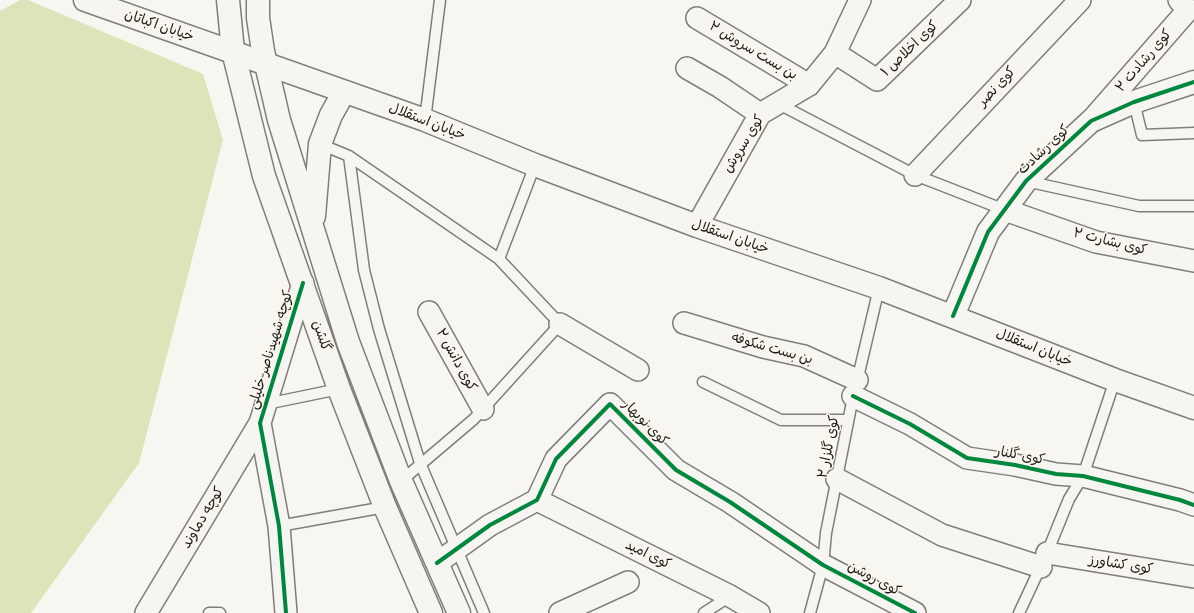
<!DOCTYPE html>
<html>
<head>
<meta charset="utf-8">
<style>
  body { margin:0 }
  canvas { display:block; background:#f8f6f0 }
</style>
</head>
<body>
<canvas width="1194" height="613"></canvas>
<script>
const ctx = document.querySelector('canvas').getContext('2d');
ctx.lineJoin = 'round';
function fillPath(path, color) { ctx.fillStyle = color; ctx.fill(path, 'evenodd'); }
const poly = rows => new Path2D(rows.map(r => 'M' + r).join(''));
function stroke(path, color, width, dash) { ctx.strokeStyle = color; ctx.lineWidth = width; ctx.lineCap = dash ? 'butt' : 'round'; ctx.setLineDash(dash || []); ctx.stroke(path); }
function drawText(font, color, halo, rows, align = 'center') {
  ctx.font = font + ' Itim,"Playpen Sans Arabic",sans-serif'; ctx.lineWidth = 3; ctx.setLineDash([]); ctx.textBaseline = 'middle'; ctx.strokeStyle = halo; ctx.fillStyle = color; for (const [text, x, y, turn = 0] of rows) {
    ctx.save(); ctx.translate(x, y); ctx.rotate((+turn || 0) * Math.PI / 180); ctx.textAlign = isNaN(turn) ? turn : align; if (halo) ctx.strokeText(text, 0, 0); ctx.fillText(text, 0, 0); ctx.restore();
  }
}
const green = poly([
  [20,0,28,0,203,74,223,140,139,463,31,613,0,613,0,11]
]);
const service = poly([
  [1134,102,1142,135,1194,133],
  [777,103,915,175,1005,210],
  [425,120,440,0],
  [320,144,349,156,499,259,560,324,474,419,401,481],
  [349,156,364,270,379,329,420,463,484,613],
  [1026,181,1139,206,1194,206],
  [499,259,535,165],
  [703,382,781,420,848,420],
  [266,404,339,389],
  [279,526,385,507],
  [209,613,220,613],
  [704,613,730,596],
  [810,613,823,565,826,533,851,407,879,288],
  [1019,613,1047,553,1069,499,1083,476,1115,380]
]);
const minor = poly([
  [697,18,809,85],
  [835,53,877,80,960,0],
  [687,68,720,87,760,114],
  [1091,121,1188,10,1179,0],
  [915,175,1080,0],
  [1005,210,1096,242,1194,261],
  [697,226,760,114,809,85,835,53,860,0],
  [429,312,483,409],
  [684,323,763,347,804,356,857,380],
  [560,324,638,370],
  [853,396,910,424,967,458,1015,465,1056,474,1083,476,1180,500,1194,505],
  [837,479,942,535,1041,567],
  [537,500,730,596,759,613],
  [1047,553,1194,577],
  [437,563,490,525,537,500,556,459,610,404,676,470,730,502,823,565,915,613],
  [146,613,260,423],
  [286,613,279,526,260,423,303,283],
  [560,613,628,582]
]);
const tertiary = poly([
  [953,316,988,232,1026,181,1091,121,1134,102,1194,82]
]);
const secondary = poly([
  [85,0,425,120,535,165,697,226,879,288,1115,380,1194,408]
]);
const primary = poly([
  [228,0,233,51,264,176,339,389,385,507,431,613],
  [258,0,258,18,263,51,279,120,348,342,401,481,459,613],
  [314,216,320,144,331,115,344,92]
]);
const cycleway = poly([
  [953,316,988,232,1026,181,1091,121,1134,102,1194,82],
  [853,396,910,424,967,458,1015,465,1056,474,1083,476,1180,500,1194,505],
  [437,563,490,525,537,500,556,459,610,404,676,470,730,502,823,565,915,613],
  [286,613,279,526,260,423,303,283]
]);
const streetNames = [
  ["خیابان اکباتان",159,26,19],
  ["کوی اخلاص ۱",910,49,-44],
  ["بن بست سروش ۲",753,51,31],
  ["کوی رشادت ۲",1144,61,-49],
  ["کوی نصر",997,87,-47],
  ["خیابان استقلال",427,122,21],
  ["کوی سروش",744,144,-58],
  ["کوی رشادت",1044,150,-43],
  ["خیابان استقلال",730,237,19],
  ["کوی بشارت ۲",1110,242,14],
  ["گلشن",321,336,71],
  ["خیابان استقلال",1034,348,22],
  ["بن بست شکوفه",772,349,16],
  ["کوچه شهیدناصر خلیلی",271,350,-73],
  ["کوی دانش ۲",456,360,61],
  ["کوی نوبهار",645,423,45],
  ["کوی گلزار ۲",829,447,-79],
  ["کوی گلنار",1020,456,11],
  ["کوچه دماوند",203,518,-59],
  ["کوی امید",648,555,26],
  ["کوی کشاورز",1121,565,9],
  ["کوی روشن",874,579,28]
];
fillPath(green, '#dbe5b9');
stroke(service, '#7f7e7b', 13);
stroke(minor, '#7f7e7b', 24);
stroke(tertiary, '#7f7e7b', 25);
stroke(secondary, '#7f7e7b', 25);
stroke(primary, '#7f7e7b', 25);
stroke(service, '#f6f5f1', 10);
stroke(minor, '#f6f5f1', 21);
stroke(tertiary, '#f6f5f1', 22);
stroke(secondary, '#f6f5f1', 22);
stroke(primary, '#f6f5f1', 22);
stroke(cycleway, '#00873e', 4);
drawText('14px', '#1c1c1c', '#fbf7ec', streetNames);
</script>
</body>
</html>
